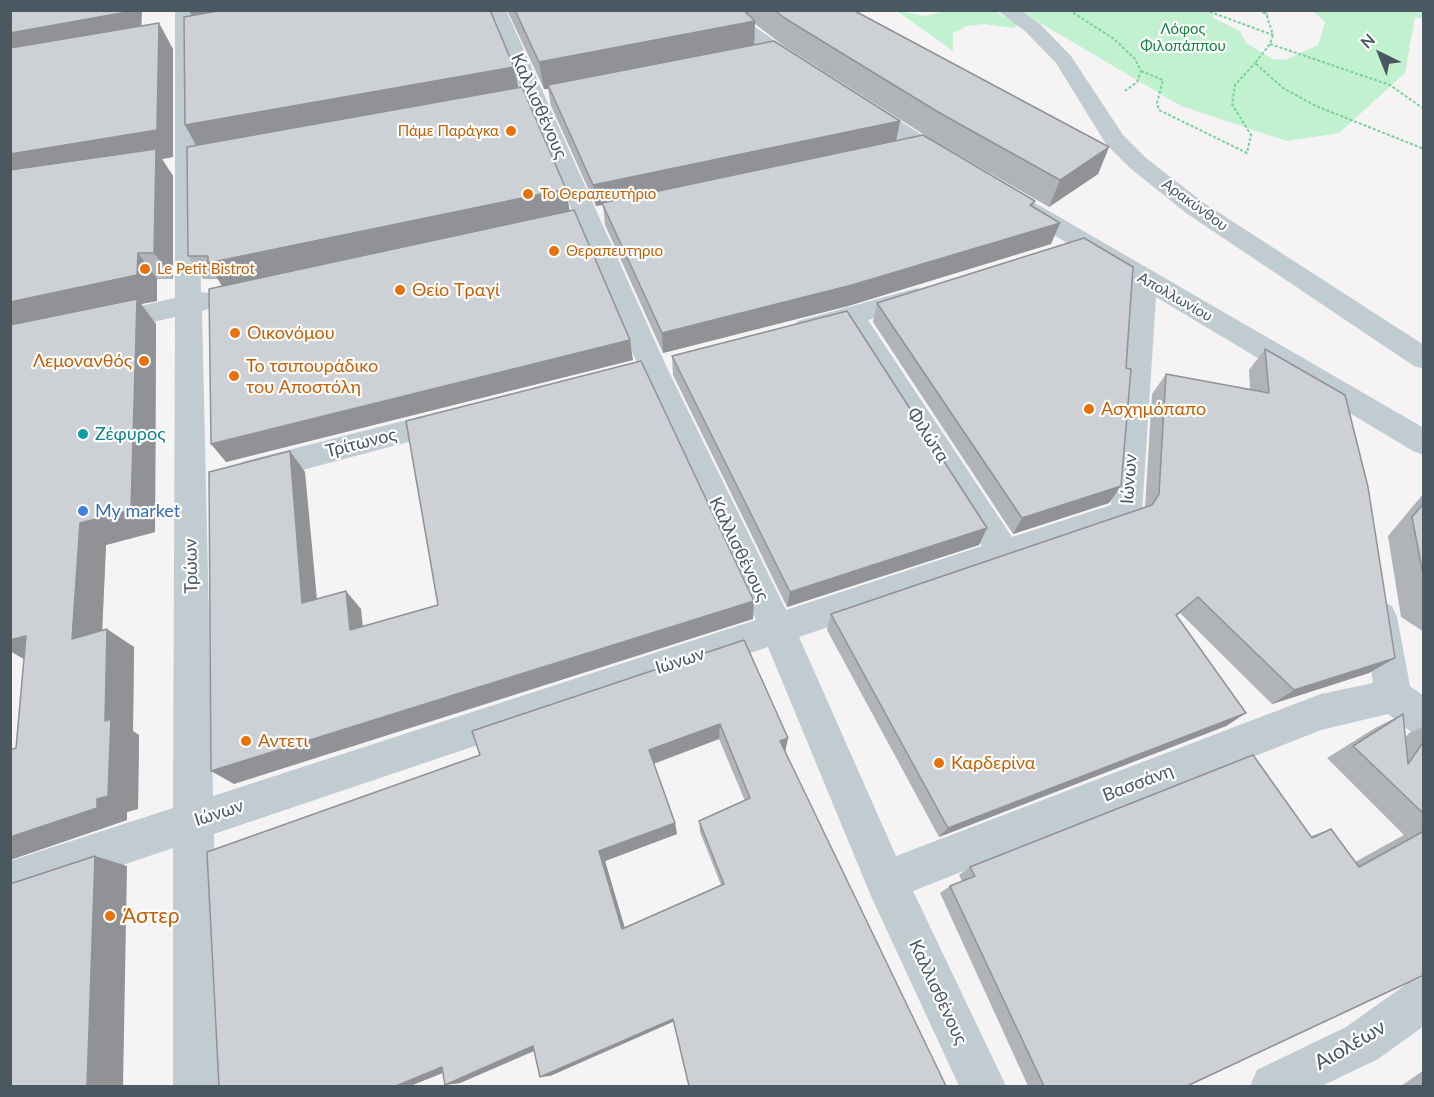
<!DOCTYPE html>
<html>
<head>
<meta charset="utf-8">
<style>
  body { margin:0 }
  #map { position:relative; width:1434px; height:1097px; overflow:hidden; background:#f5f3f3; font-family:Lato,sans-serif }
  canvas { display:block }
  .frame { position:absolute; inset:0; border:12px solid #4a5861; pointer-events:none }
  .north { position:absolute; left:1350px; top:24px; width:60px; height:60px; -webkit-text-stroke:4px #fff; paint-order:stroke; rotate:317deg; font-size:16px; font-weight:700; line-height:24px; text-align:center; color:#4a5861 }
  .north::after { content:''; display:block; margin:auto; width:21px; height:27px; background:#4a5861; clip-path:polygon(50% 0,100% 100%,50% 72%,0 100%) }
</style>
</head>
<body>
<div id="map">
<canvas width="1434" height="1097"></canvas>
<div class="frame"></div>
<div class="north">N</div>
</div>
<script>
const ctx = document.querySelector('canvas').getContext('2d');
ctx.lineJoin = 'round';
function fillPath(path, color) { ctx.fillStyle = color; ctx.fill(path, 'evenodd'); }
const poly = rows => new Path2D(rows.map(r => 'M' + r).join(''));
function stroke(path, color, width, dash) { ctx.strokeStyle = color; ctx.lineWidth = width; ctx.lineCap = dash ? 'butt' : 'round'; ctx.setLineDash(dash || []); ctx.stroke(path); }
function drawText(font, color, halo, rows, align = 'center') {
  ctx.font = font + ' Lato,sans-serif'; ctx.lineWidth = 4.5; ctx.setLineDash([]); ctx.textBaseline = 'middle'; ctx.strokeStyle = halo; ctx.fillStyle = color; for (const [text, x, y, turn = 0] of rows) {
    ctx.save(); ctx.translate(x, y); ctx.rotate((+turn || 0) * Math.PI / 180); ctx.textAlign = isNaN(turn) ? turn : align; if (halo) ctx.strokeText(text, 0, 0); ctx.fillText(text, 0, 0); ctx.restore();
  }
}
const green = poly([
  [897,11,926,16,944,11,995,11,1019,25,1013,28,984,24,967,26,953,33,953,51],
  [1020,11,1212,11,1213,18,1240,31,1246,43,1273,59,1285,60,1318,45,1325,22,1313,11,1423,11,1424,19,1415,17,1405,73,1339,133,1287,141,1181,106]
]);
const path = poly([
  [1069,10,1114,39,1135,59,1141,71,1137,82,1125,91],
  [1205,10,1273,35,1265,10],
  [1258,10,1268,15],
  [1273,35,1270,44,1255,63,1283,88,1316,106,1424,149],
  [1270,44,1390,85,1424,109],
  [1141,71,1163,80,1157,103,1159,110,1247,153,1251,135,1232,104,1235,85,1255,63]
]);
const minor = poly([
  [175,10,195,10,201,292,217,294,221,300,217,306,202,311,213,796,756,620,639,368,487,10,506,10,667,368,786,610,982,546,845,327,808,338,798,335,794,328,798,321,917,288,926,291,930,297,926,303,868,320,1012,537,1111,505,1131,281,1012,210,1009,205,1012,200,1021,197,1030,200,1424,428,1424,455,1413,451,1156,297,1142,513,1137,522,799,637,896,856,1321,694,1373,683,1363,617,1368,606,1380,601,1392,606,1397,617,1410,686,1424,696,1424,737,1411,732,1388,714,1321,730,913,891,1006,1086,959,1086,871,896,768,647,214,834,219,1086,173,1086,173,848,10,903,10,861,173,808,175,317,106,333,96,330,92,323,96,316,175,298,175,10],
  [997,10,1020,10,1040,24,1071,56,1123,135,1146,158,1204,203,1424,345,1424,369,1414,366,1186,213,1130,168,1106,144,1056,63,1026,32,997,10],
  [747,24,754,26,808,64,811,68,808,72,794,72,740,34,737,30,740,26,747,24],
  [860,99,868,101,956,156,960,161,956,166,940,166,852,111,849,106,852,101,860,99],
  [450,409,461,412,465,420,461,428,253,483,242,480,237,471,242,462,253,459,450,409],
  [1424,977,1424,1026,1378,1059,1322,1086,1250,1086,1257,1070,1346,1027,1408,983,1424,977]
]);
const wall = poly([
  [10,10,142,25,173,49,173,157,162,159,173,176,173,279,157,279,157,301,141,304,156,324,155,532,106,545,102,630,134,647,133,731,139,735,138,809,127,812,127,820,10,860,10,750,16,748,24,659,10,651],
  [507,10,853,10,1109,147,1098,174,1049,207,931,139,784,46,755,24,754,44,900,121,896,141,1035,201,1033,207,1051,244,848,306,663,353,605,225,603,205,596,206,551,106,548,89,544,89],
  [191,16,518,88,633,360,226,462,222,286,218,279,203,279,188,256,196,146,185,125],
  [877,303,1126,368,1121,486,1109,503,1013,534,873,322],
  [1265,349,1369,673,1272,704,1180,613,1176,616,1246,713,1226,726,939,837,827,630,831,614,1145,508,1152,394,1166,374,1250,389,1249,370],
  [672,356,987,528,979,545,787,607,673,375],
  [1424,493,1424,632,1401,617,1388,536],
  [744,640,788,738,785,752,674,1021,550,1076,534,1051,460,1083,445,1085,443,1073,410,1086,480,755],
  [719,739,745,801,699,821,700,832,721,885,625,928,605,861,677,834,675,823,654,764],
  [1403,714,1405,738,1409,733,1424,726,1424,975,1187,1086,1028,1086,940,893,950,886,962,881,959,875,970,867,1311,836,1331,829,1355,862,1404,835,1327,758,1375,728],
  [1424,1070,1424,1086,1401,1086]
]);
const shadedWall = poly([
  [127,10,142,10,141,38,10,62,10,33],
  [189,10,294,10,197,27],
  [735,10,748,10,748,22,755,21,754,48,548,85,548,89,544,89,539,62],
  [159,23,173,49,173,157,162,159,173,176,173,279,154,253,10,184,10,154],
  [514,67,520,94,200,152,185,125],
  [900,121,896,142,596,206,593,185],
  [1109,147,1098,174,1049,207,1060,180],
  [566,189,570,212,222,286,208,263],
  [1060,223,1051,244,848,306,663,353,662,333],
  [138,253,157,279,157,301,141,304,156,324,155,532,106,545,101,657,72,639,80,523,10,333,10,302],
  [630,340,633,360,226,462,211,444],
  [290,451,305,472,319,621,302,603],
  [1121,486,1109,503,1013,534,1022,518],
  [987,528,979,545,787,607,790,592],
  [346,591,361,609,365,647,350,630],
  [1198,597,1180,613,1159,631,1176,615],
  [754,601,753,619,234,784,211,771],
  [107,629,134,647,133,731,139,735,138,809,127,812,127,820,10,860,10,837,97,799,105,721],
  [26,636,29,662,10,651,10,640],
  [1395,658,1369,673,1272,704,1294,690],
  [1246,713,1226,726,939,837,948,828],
  [720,724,719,739,652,764,649,750],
  [788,738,785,752,780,741],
  [675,823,677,834,605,861,627,936,622,929,599,851],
  [95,856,127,866,123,1086,87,1086],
  [673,1019,675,1021,550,1076,540,1077],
  [533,1046,543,1047,460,1083,445,1085],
  [442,1067,457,1067,410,1086,396,1086]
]);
const building = poly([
  [10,10,127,10,127,12,10,33,10,10],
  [223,10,490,10,514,67,185,125,184,17,223,10],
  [515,10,743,10,755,21,539,62,515,10],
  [774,10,853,10,1109,147,1060,180,938,112,786,19,774,10],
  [159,23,157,130,10,154,10,48,159,23],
  [774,41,900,121,593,185,548,85,774,41],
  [522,87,566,189,208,263,208,256,188,256,187,147,522,87],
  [923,135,1035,201,1030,205,1060,223,852,285,662,333,602,203,923,135],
  [156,149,154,253,138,253,137,275,10,302,10,170,156,149],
  [574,210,630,340,211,444,209,289,574,210],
  [1084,238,1133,267,1126,368,1131,369,1121,486,1022,518,877,303,1084,238],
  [137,299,131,510,80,523,72,639,107,629,105,721,111,719,108,796,97,799,97,808,10,837,10,750,16,748,26,636,10,640,10,325,137,299],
  [847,311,987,528,790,592,672,356,847,311],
  [1265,349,1345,395,1368,487,1395,658,1294,690,1198,597,1176,615,1246,713,948,828,831,614,1152,505,1159,494,1166,374,1269,393,1265,349],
  [641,361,754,601,211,771,209,472,290,451,302,603,346,591,350,630,438,605,406,421,641,361],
  [1424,503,1424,579,1412,517,1424,503],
  [744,640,788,738,780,741,946,1086,689,1086,673,1019,540,1077,533,1046,445,1085,442,1067,396,1086,219,1086,207,852,480,755,472,731,744,640],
  [720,724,750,798,699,821,724,884,622,929,599,851,675,823,649,750,720,724],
  [1403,714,1408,764,1424,741,1424,814,1353,746,1403,714],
  [1253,755,1312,838,1331,829,1359,867,1424,831,1424,975,1187,1086,1044,1086,950,886,975,876,970,867,1253,755],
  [95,856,87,1086,10,1086,10,884,95,856]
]);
const markers = [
  [511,131,6,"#e8710a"],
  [528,194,6,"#e8710a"],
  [554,251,6,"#e8710a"],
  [145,269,6,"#e8710a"],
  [400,290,6,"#e8710a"],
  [235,333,6,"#e8710a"],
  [144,361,6,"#e8710a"],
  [234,376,6,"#e8710a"],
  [1089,409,6,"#e8710a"],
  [83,434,6,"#0f9aa8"],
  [83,511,6,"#3f7fe0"],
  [246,741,6,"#e8710a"],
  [939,763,6,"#e8710a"],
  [110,916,6,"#e8710a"]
];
const farParknames = [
  ["Λόφος",1183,29],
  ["Φιλοπάππου",1183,46]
];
const farFoodnames = [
  ["Πάμε Παράγκα",499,131,"right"],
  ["Το Θεραπευτήριο",540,194],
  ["Θεραπευτηριο",566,251],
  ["Le Petit Bistrot",157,269]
];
const farStreetnames = [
  ["Αρακύνθου",1195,205,36],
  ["Απολλωνίου",1175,297,30]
];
const streetNames = [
  ["Καλλισθένους",539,106,66],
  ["Φιλώτα",928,435,57],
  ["Τρίτωνος",361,443,-14],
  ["Ιώνων",1129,479,-86],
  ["Καλλισθένους",739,549,64],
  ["Τρώων",191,566,-91],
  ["Ιώνων",680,661,-18],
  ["Βασσάνη",1138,783,-21],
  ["Ιώνων",219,813,-18],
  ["Καλλισθένους",938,992,65]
];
const foodNames = [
  ["Θείο Tραγί",412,290],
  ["Οικονόμου",247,333],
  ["Λεμονανθός",132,361,"right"],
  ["Το τσιπουράδικο",246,366],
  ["του Αποστόλη",246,387],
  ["Ασχημόπαπο",1101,409],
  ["Αντετι",258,741],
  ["Καρδερίνα",951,763]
];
const cultureNames = [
  ["Ζέφυρος",95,434]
];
const shopNames = [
  ["My market",95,511]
];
const nearFoodnames = [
  ["Άστερ",122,916]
];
const nearStreetnames = [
  ["Αιολέων",1350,1045,-30]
];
fillPath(green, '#c2f1cf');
stroke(path, '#79d09c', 2, [3, 2]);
fillPath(minor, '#c1cbd2');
fillPath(wall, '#b0b3b7');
fillPath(shadedWall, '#909295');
fillPath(building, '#cdd0d5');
stroke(building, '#909295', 1.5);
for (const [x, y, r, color] of markers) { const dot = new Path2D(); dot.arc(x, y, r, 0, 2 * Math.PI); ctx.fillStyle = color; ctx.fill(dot); stroke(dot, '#fff', 2); }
drawText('15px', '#178642', '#fff', farParknames);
drawText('15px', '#c56008', '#fff', farFoodnames, 'left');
drawText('15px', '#4a5861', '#fff', farStreetnames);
drawText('18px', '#4a5861', '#fff', streetNames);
drawText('18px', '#c56008', '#fff', foodNames, 'left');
drawText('18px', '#0d838f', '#fff', cultureNames, 'left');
drawText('18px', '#366cbe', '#fff', shopNames, 'left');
drawText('21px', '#c56008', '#fff', nearFoodnames, 'left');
drawText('21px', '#4a5861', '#fff', nearStreetnames);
</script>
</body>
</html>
